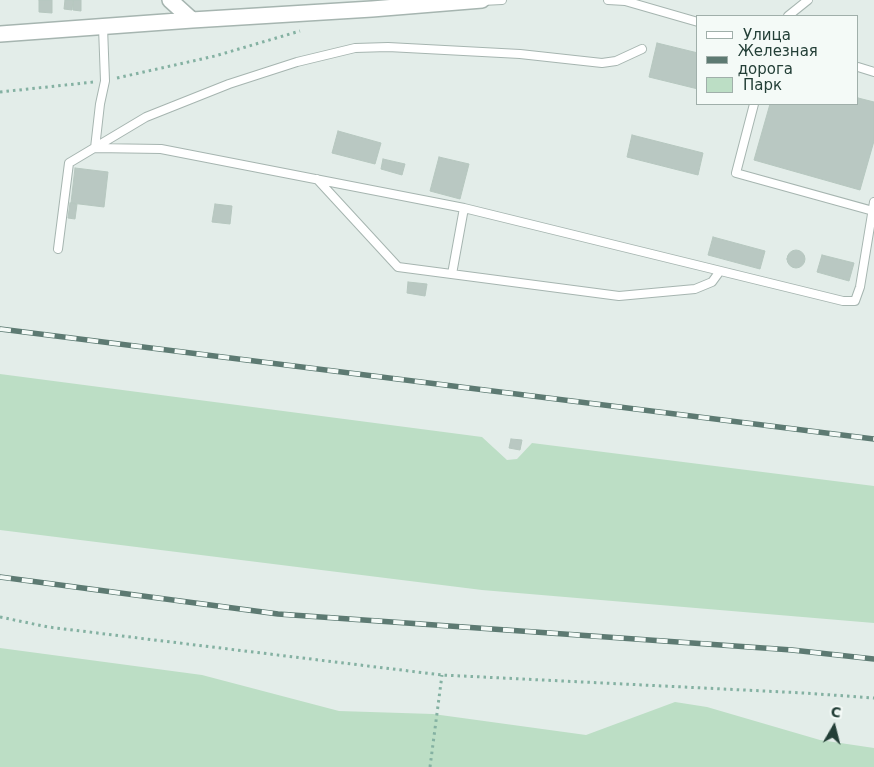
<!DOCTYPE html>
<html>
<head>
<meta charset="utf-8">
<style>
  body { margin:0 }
  #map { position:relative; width:874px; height:767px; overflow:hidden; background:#e3ede9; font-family:"DejaVu Sans",sans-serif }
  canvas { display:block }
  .legend { position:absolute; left:696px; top:15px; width:162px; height:90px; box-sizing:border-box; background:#f4faf7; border:1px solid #a0afaa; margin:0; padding:6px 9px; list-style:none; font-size:15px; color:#233f37 }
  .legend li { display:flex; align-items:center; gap:10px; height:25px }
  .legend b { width:25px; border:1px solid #a0afaa }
  .north { position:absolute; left:809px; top:702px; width:50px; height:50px; -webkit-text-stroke:4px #f4faf7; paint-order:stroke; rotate:8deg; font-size:14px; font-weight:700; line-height:20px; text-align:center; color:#233f37 }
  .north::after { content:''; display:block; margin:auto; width:18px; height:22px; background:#233f37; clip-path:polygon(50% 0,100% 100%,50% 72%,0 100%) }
</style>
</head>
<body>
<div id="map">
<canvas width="874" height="767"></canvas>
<ul class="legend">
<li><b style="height:6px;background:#fff"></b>Улица</li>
<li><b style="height:6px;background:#5d7a72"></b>Железная дорога</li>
<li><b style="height:14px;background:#bcdec5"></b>Парк</li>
</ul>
<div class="north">С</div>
</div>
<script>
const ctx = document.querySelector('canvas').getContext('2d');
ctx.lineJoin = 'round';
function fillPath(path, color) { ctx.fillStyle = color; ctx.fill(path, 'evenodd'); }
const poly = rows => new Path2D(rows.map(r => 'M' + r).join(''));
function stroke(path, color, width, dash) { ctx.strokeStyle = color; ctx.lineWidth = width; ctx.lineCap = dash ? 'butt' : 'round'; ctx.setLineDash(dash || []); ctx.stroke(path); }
const green = poly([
  [0,374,482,437,507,460,517,459,532,443,874,486,874,623,482,590,0,530],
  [0,648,202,675,339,711,433,714,586,735,675,702,707,707,820,740,874,748,874,767,0,767]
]);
const building = poly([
  [39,0,52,0,52,13,39,12,39,0],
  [65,0,73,0,72,10,64,9,65,0],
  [73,0,81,0,81,11,73,10,73,0],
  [657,43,698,53,698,89,649,77,657,43],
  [858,98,874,102,874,141,860,190,754,160,770,104,858,104,858,98],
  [338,131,381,143,375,164,332,153,338,131],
  [632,135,703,153,698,175,627,157,632,135],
  [439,157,469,164,460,199,430,191,439,157],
  [383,159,405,164,402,175,381,169,383,159],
  [75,168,108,172,104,207,71,203,75,168],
  [70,203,77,204,75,219,68,218,70,203],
  [215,204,232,206,230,224,212,222,215,204],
  [713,237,765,251,760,269,708,255,713,237],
  '787 259a9 9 0 1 1 18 0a9 9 0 1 1-18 0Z',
  [822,255,854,263,849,281,817,272,822,255],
  [408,282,427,284,425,296,407,293,408,282],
  [511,439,522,440,520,450,509,448,511,439]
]);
const path = poly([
  [117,78,215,56,300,31],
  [0,92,94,82],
  [0,617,48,627,442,675,804,693,874,698],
  [430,767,442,675]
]);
const lane = poly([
  [608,0,625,1,698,22],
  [482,1,502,0],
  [788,16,808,0],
  [858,67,874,72],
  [754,104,736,173,873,211],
  [95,148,161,149,464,208,843,301,855,301,860,287,874,202],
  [95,148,100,104,105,81,103,27],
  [317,179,398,267,619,296,695,289,712,282,720,271],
  [58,249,69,163,146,117,229,84,297,62,355,48,388,47,520,54,602,63,616,61,642,49],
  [452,274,464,208]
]);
const street = poly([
  [170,0,192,20],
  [0,34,192,20,372,9,482,0]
]);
const rail = poly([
  [0,329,874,439],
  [0,577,278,614,792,650,874,659]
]);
fillPath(green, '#bcdec5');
fillPath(building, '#b9c8c2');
stroke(building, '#b6c7bf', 1);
stroke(lane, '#a6b5b0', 10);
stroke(street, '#a6b5b0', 18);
stroke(path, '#84b1a2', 3, [2.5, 4]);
stroke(lane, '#fff', 8);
stroke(street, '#fff', 15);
stroke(rail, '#5d7a72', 5.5);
stroke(rail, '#f4faf7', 4, [11]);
</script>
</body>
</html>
